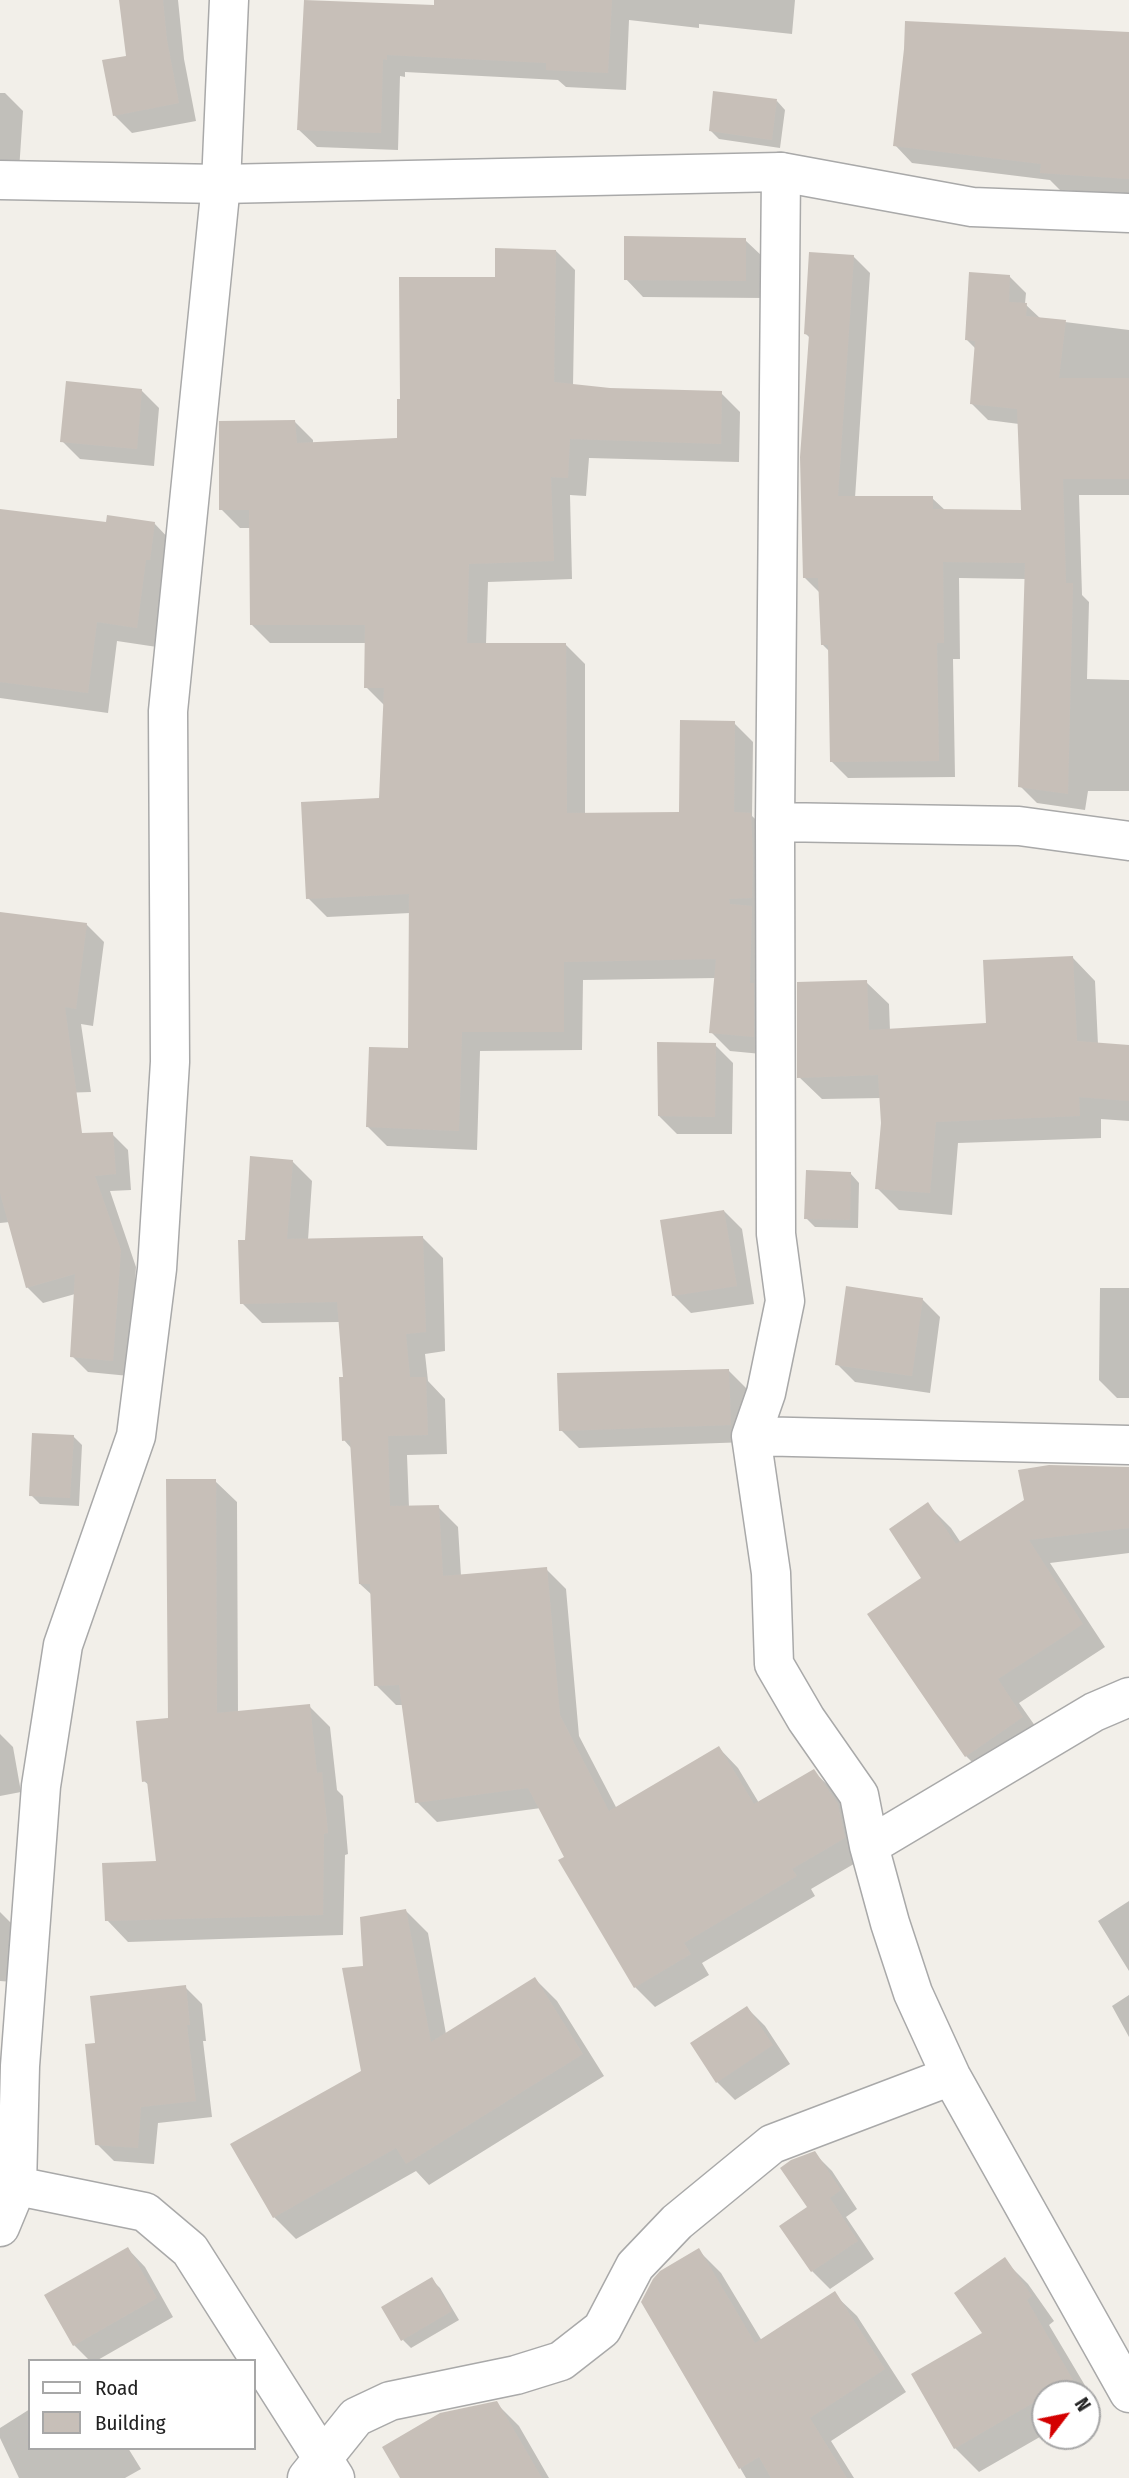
<!DOCTYPE html>
<html>
<head>
<meta charset="utf-8">
<style>
  body { margin:0 }
  #map { position:relative; width:1129px; height:2478px; overflow:hidden; background:#f2efe9; font-family:"Fira Sans Condensed",sans-serif }
  canvas { display:block }
  .legend { position:absolute; left:28px; top:2359px; width:228px; height:91px; box-sizing:border-box; background:#fff; border:2px solid #a7a7a7; margin:0; padding:9px 12px; list-style:none; font-size:21px; color:#222 }
  .legend li { display:flex; align-items:center; gap:14px; height:35px }
  .legend b { width:35px; border:2px solid #a7a7a7 }
  .north { position:absolute; left:1031px; top:2380px; width:70px; height:70px; box-sizing:border-box; background:#fff; border:2px solid #a7a7a7; border-radius:50%; rotate:58deg; font-size:19px; font-weight:700; line-height:28px; text-align:center; color:#222 }
  .north::after { content:''; display:block; margin:auto; width:24px; height:32px; background:#d40000; clip-path:polygon(50% 0,100% 100%,50% 72%,0 100%) }
</style>
</head>
<body>
<div id="map">
<canvas width="1129" height="2478"></canvas>
<ul class="legend">
<li><b style="height:9px;background:#fff"></b>Road</li>
<li><b style="height:19px;background:#c7bfb8"></b>Building</li>
</ul>
<div class="north">N</div>
</div>
<script>
const ctx = document.querySelector('canvas').getContext('2d');
ctx.lineJoin = 'round';
function fillPath(path, color) { ctx.fillStyle = color; ctx.fill(path, 'evenodd'); }
const poly = rows => new Path2D(rows.map(r => 'M' + r).join(''));
function stroke(path, color, width, dash) { ctx.strokeStyle = color; ctx.lineWidth = width; ctx.lineCap = dash ? 'butt' : 'round'; ctx.setLineDash(dash || []); ctx.stroke(path); }
const shadow = poly([
  [120,0,178,0,184,59,196,121,132,133,114,115,128,57],
  [466,0,795,0,792,34,699,24,699,28,629,20,626,90,566,87,558,80,405,72,405,77,400,76,398,150,317,147,299,130,306,1,466,13],
  [1129,33,1129,195,1060,190,1050,180,912,163,895,145],
  [0,93,5,93,23,111,19,171,0,170],
  [777,101,785,110,780,148,719,139,710,130],
  [745,240,763,257,763,298,643,297,626,279],
  [556,251,575,270,573,386,610,389,721,393,740,412,739,462,589,458,586,496,570,495,572,579,488,582,486,644,566,645,585,664,585,815,681,814,734,723,753,742,752,816,770,833,772,1055,730,1051,711,1032,716,978,583,980,582,1050,480,1051,477,1150,387,1146,368,1127,410,1050,410,913,327,917,308,898,381,800,385,706,366,687,367,643,270,643,251,624,251,528,240,528,221,509,294,421,313,440,313,444,398,439,401,401,497,278],
  [853,256,870,273,855,498,932,498,946,511,1022,512,1019,424,988,420,971,403,976,349,967,340,1009,276,1026,293,1025,304,1041,319,1129,330,1129,495,1079,495,1082,595,1089,602,1087,679,1129,680,1129,791,1088,791,1085,810,1037,803,1020,786,1026,579,959,578,960,659,953,659,955,777,848,778,831,761,830,652,823,645,821,594,804,577,810,338,806,334],
  [141,390,159,408,154,466,80,459,62,441],
  [0,511,108,524,154,523,174,544,157,647,117,641,108,713,0,698],
  [0,913,86,924,104,942,93,1026,81,1024,91,1092,0,1095],
  [1073,958,1095,981,1098,1045,1129,1047,1129,1121,1101,1119,1101,1138,958,1143,952,1215,899,1210,877,1188,882,1123,881,1098,822,1099,799,1077,866,982,889,1004,890,1031,988,1025],
  [715,1045,733,1063,732,1134,677,1134,659,1116],
  [112,1134,128,1150,131,1190,110,1191,136,1267,129,1376,88,1372,72,1356,75,1294,43,1303,27,1287,10,1222,0,1223,0,1145],
  [292,1161,312,1181,308,1240,423,1238,443,1258,445,1351,425,1354,428,1381,445,1399,447,1454,407,1455,409,1508,438,1507,458,1527,461,1576,546,1569,566,1589,579,1736,617,1809,719,1748,738,1768,759,1803,814,1772,834,1791,858,1825,864,1858,811,1889,815,1896,702,1963,709,1975,655,2007,635,1987,541,1808,437,1822,417,1802,403,1705,396,1705,376,1685,372,1595,360,1584,352,1449,344,1440,345,1379,340,1322,262,1323,242,1303,246,1241],
  [851,1174,859,1183,858,1228,815,1227,806,1218],
  [724,1211,742,1229,754,1304,691,1313,673,1295],
  [1100,1288,1129,1288,1129,1398,1117,1398,1099,1380],
  [922,1299,940,1317,930,1393,855,1382,837,1364],
  [728,1370,746,1388,748,1442,579,1448,561,1430],
  [73,1436,82,1445,79,1506,40,1504,31,1495],
  [1129,1469,1129,1553,1050,1563,1105,1647,1019,1703,1045,1740,989,1779,966,1756,869,1615,923,1578,928,1505,951,1528,961,1543,1026,1500],
  [215,1481,237,1502,238,1713,309,1706,330,1727,337,1790,343,1796,348,1854,345,1855,343,1935,128,1942,107,1920,158,1862,150,1786,144,1781,169,1719],
  [0,1734,13,1747,21,1792,0,1796],
  [1129,1901,1129,1971,1098,1921],
  [406,1911,428,1933,446,2034,535,1979,557,2001,604,2076,429,2185,416,2171,296,2239,274,2217,363,2072,365,1967],
  [0,1912,16,1928,13,1982,0,1981],
  [185,1987,202,2004,206,2041,203,2041,212,2117,158,2123,154,2164,114,2161,97,2144,97,2045],
  [1129,1995,1129,2037,1112,2006],
  [747,2008,765,2026,790,2064,735,2100,717,2082],
  [814,2153,832,2171,857,2209,846,2217,874,2259,830,2289,812,2271,809,2208],
  [128,2249,145,2267,173,2317,96,2361,90,2361,74,2345],
  [699,2251,721,2273,762,2341,834,2294,857,2316,906,2392,831,2441,854,2478,746,2478,643,2302],
  [1004,2260,1028,2284,1054,2321,1049,2325,1096,2404,1087,2410,1087,2394,1045,2394,1045,2434,979,2472,955,2448],
  [431,2279,440,2288,459,2320,411,2348,403,2340],
  [496,2403,519,2426,549,2478,402,2478],
  [30,2409,30,2448,128,2448,141,2469,125,2478,19,2478,0,2438,0,2428]
]);
const building = poly([
  [119,0,163,0,167,40,179,103,113,116,102,60,126,56],
  [304,0,434,5,434,0,612,0,608,73,546,70,546,63,387,55,387,60,383,59,381,133,297,130],
  [905,21,1129,32,1129,179,1040,173,1041,164,893,146,904,49],
  [713,91,777,99,772,140,709,131],
  [624,236,746,238,746,281,624,280],
  [495,248,556,250,554,382,610,388,722,391,721,444,570,439,568,478,551,477,554,561,469,564,467,643,566,643,567,813,679,812,680,720,735,721,734,812,751,813,753,860,752,898,729,899,730,904,752,906,750,983,754,983,754,1037,709,1033,716,959,564,962,564,1032,462,1032,459,1131,366,1127,369,1047,408,1048,409,894,306,899,301,802,379,798,384,688,364,688,365,625,250,625,249,510,219,510,219,421,295,420,297,443,397,438,397,399,400,399,399,277,495,277],
  [809,252,854,255,838,496,933,496,933,509,1021,510,1017,409,970,404,975,341,965,340,969,272,1010,275,1009,302,1027,303,1026,316,1066,320,1059,378,1129,378,1129,479,1063,479,1066,583,1073,583,1068,794,1018,787,1025,563,943,562,944,643,937,643,939,761,830,762,828,645,821,645,818,578,803,578,800,457,809,335,804,334],
  [66,381,142,389,137,449,60,442],
  [0,509,106,522,107,515,155,522,150,560,146,560,137,628,97,622,88,693,0,682],
  [0,912,87,923,76,1009,65,1007,82,1133,113,1132,116,1174,95,1176,121,1250,113,1361,70,1357,75,1274,26,1288,0,1193],
  [1073,956,1077,1041,1129,1045,1129,1101,1079,1097,1080,1116,936,1122,930,1193,875,1189,881,1123,878,1075,797,1078,797,982,867,980,869,1030,986,1023,983,960],
  [657,1042,716,1043,715,1117,658,1116],
  [250,1156,293,1160,287,1239,423,1236,426,1332,406,1334,410,1377,426,1377,428,1435,388,1436,390,1506,439,1505,443,1576,547,1567,560,1715,609,1811,719,1746,754,1804,814,1769,838,1804,845,1838,792,1869,797,1876,684,1943,691,1954,634,1988,558,1860,564,1857,528,1788,415,1803,399,1685,374,1686,370,1584,359,1584,350,1440,342,1441,339,1377,343,1377,337,1302,240,1304,238,1240,245,1240],
  [806,1170,851,1172,850,1220,804,1219],
  [724,1210,737,1286,672,1296,660,1220],
  [846,1286,923,1298,912,1376,835,1365],
  [729,1369,731,1425,559,1431,557,1373],
  [32,1433,74,1435,70,1498,29,1496],
  [1049,1465,1129,1467,1129,1528,1029,1540,1083,1624,998,1679,1023,1717,965,1757,867,1614,921,1578,889,1529,928,1502,956,1544,1024,1500,1018,1470],
  [166,1479,216,1479,217,1713,310,1704,317,1773,322,1772,328,1833,324,1834,323,1915,105,1921,102,1863,156,1861,147,1781,142,1782,136,1721,168,1718],
  [406,1909,431,2042,535,1977,583,2054,406,2164,396,2148,273,2218,230,2144,361,2071,342,1968,363,1966,360,1917],
  [186,1985,190,2025,187,2025,196,2101,141,2107,138,2148,95,2145,85,2044,95,2043,90,1996],
  [747,2006,773,2045,716,2083,690,2043],
  [815,2151,841,2190,830,2198,858,2241,811,2272,779,2226,807,2207,780,2168,791,2160],
  [128,2247,157,2298,73,2346,44,2295],
  [699,2248,755,2343,835,2291,885,2369,810,2418,847,2478,771,2478,759,2457,739,2469,641,2302,653,2279,660,2271],
  [1005,2257,1032,2296,1027,2300,1073,2380,1045,2394,1045,2396,954,2449,911,2374,982,2333,954,2293],
  [432,2277,452,2311,401,2341,381,2307],
  [497,2401,542,2478,400,2478,382,2447,440,2413]
]);
const minor = poly([
  [781,172,775,822,776,1234,785,1301,766,1393,751,1436,771,1573,774,1664,806,1719,859,1795,869,1846,890,1923,913,1993,951,2076,1129,2393],
  [775,822,1019,826,1129,841],
  [751,1436,1129,1445],
  [869,1846,1094,1712,1129,1697],
  [17,2186,145,2212,190,2250,335,2478],
  [0,2227,17,2186,20,2066,41,1786,63,1645,136,1436,157,1269,170,1062,168,711,221,184,229,0],
  [307,2478,356,2417,390,2401,516,2375,561,2361,602,2329,635,2266,677,2222,772,2144,951,2076]
]);
const tertiary = poly([
  [0,180,221,184,781,172,972,207,1129,213]
]);
fillPath(shadow, '#0003');
fillPath(building, '#c7bfb8');
stroke(minor, '#a9a9a9', 41);
stroke(tertiary, '#a9a9a9', 41);
stroke(minor, '#fff', 38);
stroke(tertiary, '#fff', 38);
</script>
</body>
</html>
